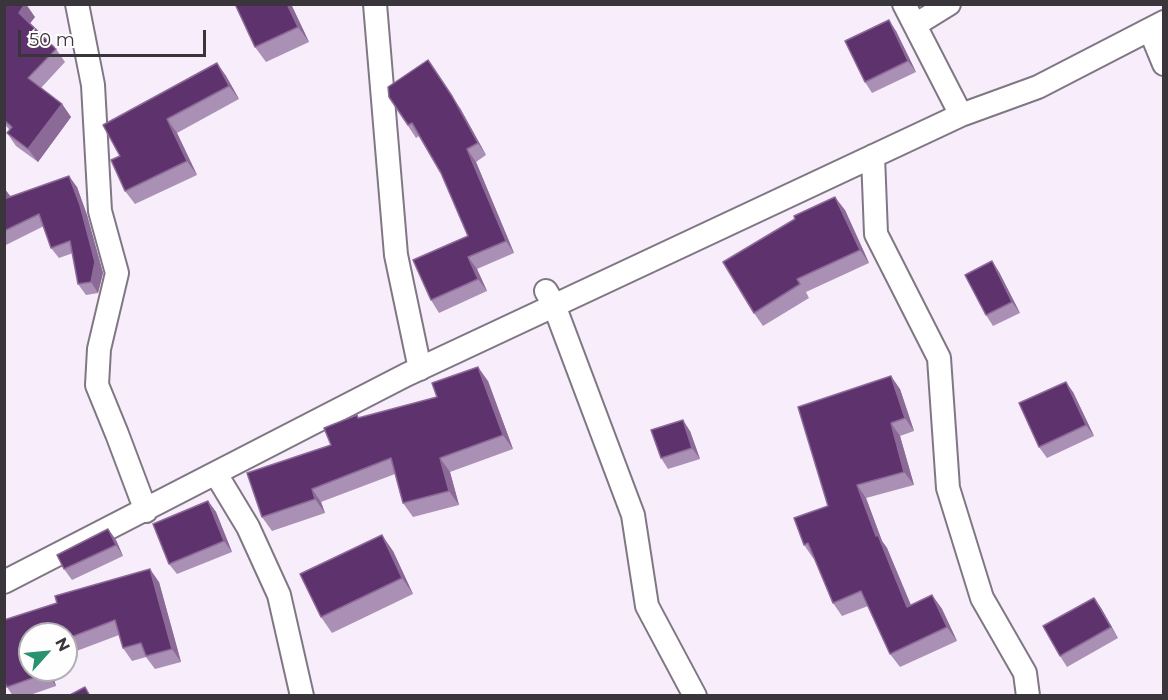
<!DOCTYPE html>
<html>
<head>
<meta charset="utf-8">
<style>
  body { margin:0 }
  #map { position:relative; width:1168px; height:700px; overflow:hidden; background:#f7edfb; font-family:Montserrat,sans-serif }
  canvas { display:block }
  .frame { position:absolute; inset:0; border:6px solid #39353a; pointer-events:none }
  .north { position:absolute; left:18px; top:622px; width:60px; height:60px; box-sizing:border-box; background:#fefefe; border:2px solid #afaeb0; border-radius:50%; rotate:63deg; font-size:16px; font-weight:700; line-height:24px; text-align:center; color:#39353a }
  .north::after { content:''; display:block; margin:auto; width:21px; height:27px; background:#299270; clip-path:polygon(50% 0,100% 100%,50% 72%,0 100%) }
  .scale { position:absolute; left:18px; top:30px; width:188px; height:27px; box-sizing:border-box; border:3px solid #39353a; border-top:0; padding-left:8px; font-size:18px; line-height:21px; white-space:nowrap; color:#39353a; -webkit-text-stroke:4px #fefefe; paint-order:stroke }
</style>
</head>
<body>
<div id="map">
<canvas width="1168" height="700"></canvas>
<div class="frame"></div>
<div class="north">N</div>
<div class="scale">50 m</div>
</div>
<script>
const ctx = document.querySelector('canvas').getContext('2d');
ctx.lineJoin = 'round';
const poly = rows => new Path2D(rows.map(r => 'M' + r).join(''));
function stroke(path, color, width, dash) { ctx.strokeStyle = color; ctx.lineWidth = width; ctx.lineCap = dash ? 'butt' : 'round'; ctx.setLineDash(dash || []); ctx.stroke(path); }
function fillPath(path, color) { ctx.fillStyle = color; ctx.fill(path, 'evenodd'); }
const street = poly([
  [77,4,93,85,100,211,117,273,99,349,97,385,117,434,146,511],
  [375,4,396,255,420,369],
  [904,4,961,115],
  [915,25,949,4],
  [1150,30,1164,64],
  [873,156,876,234,939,358,948,488,982,598,1025,673,1028,696],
  [546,291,554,305,633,515,647,606,695,696],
  [216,474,248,527,279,595,302,696],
  [4,582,406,375,961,115,1038,87,1164,22]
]);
const wall = poly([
  [4,4,35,17,30,23,56,49,65,62,41,88,62,104,71,117,38,162,16,146,7,133,10,130,4,124],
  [291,4,309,42,266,62,255,47],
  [896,31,916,72,872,93,865,82],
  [217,63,226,76,239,99,177,133,197,175,135,204,125,191,120,156],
  [389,97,460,108,486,155,476,162,514,253,477,269,487,291,439,313,431,300,468,236,441,173,419,136,416,138],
  [77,187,87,215,103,273,98,293,86,295,78,284,73,253,59,258,51,248,44,226,4,246,4,188,10,196],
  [845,210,869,263,806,292,809,298,763,326,754,313],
  [992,261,999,272,1020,313,993,326,986,315],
  [488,381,513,449,450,472,459,505,413,517,403,503,395,474,321,502,325,513,272,531,262,517,331,445,359,418,437,397],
  [900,389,914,431,900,436,914,485,866,498,882,541,887,548,911,605,932,595,942,609,957,641,900,667,890,654,868,606,842,616,833,603,814,558,813,558,804,545],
  [1073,392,1094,436,1047,458,1039,447],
  [690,431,700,459,668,469,661,458],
  [208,501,216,512,232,552,177,574,169,564],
  [108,529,116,540,123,556,72,580,64,569],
  [393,551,413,594,332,633,321,617],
  [159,582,181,662,155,669,146,657,132,661,123,648,119,635,66,655,66,634,30,634,51,670,56,686,27,696,13,696,7,687,4,620],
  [1094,598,1101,608,1118,638,1067,667,1060,656]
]);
const shadedWall = poly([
  [25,4,26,4,35,17,28,26,19,13],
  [287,4,291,4,309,42,298,27],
  [889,20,896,31,916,72,908,61],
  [428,60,460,108,486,155,478,143],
  [217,63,226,76,239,99,229,86],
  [62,104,71,117,38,162,28,149],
  [167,119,177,133,197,175,187,161],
  [467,149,476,162,514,253,506,241],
  [69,176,77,187,87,215,103,273,98,293,91,282],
  [4,188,11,197,4,206],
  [835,197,845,210,869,263,860,250],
  [468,257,477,269,487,291,478,279],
  [992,261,999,272,1020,313,1012,302],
  [478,367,488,381,513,449,503,435],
  [891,376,900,389,914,431,905,418],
  [1066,382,1073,392,1094,436,1086,425],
  [683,420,690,431,700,459,692,448],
  [891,423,900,436,914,485,904,472],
  [440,458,450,472,459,505,449,491],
  [857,485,866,498,882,541,887,548,917,620,907,607,876,536],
  [312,489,321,502,325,513,315,499],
  [208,501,216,512,232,552,224,541],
  [108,529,116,540,123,556,116,545],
  [382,535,393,551,413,594,402,578],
  [150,569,159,582,181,662,172,649],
  [932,595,942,609,957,641,947,627],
  [1094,598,1101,608,1118,638,1111,627],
  [46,670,51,670,56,686,47,673]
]);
const building = poly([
  [4,4,25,4,19,13,56,49,28,78,62,104,28,149,7,133,12,127,4,120,4,4],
  [235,4,287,4,298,27,255,47,235,4],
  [889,20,908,61,865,82,845,41,889,20],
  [428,60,452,96,478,143,467,149,506,241,468,257,478,279,431,300,413,260,468,236,441,173,412,123,408,125,389,97,388,87,428,60],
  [217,63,229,86,167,119,187,161,125,191,111,160,120,156,103,125,217,63],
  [69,176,80,205,95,262,91,282,78,284,70,241,51,248,39,214,4,231,4,199,69,176],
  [835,197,860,250,797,279,800,284,754,313,723,262,795,219,794,216,835,197],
  [992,261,1012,302,986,315,965,275,992,261],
  [478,367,503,435,440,458,449,491,403,503,391,458,312,489,315,499,262,517,247,473,331,445,324,428,357,415,358,418,437,397,432,383,478,367],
  [891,376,905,418,891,423,904,472,857,485,876,536,878,535,907,607,932,595,947,627,890,654,861,591,833,603,808,543,804,545,794,518,828,506,798,407,891,376],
  [1066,382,1086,425,1039,447,1019,403,1066,382],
  [683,420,692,448,661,458,651,430,683,420],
  [208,501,224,541,169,564,153,524,208,501],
  [108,529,116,545,64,569,57,555,108,529],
  [382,535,402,578,321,617,300,574,382,535],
  [150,569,172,649,146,656,141,643,123,648,115,620,66,639,66,634,30,634,30,670,46,670,47,673,7,687,4,680,4,620,57,603,55,596,150,569],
  [1094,598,1111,627,1060,656,1043,626,1094,598],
  [85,687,90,696,68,696,85,687]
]);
stroke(street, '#807784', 26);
stroke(street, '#fff', 22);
fillPath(wall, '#aa90b4');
fillPath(shadedWall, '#8c6a98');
fillPath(building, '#5e326d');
stroke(building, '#8c6a98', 1.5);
</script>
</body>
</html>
